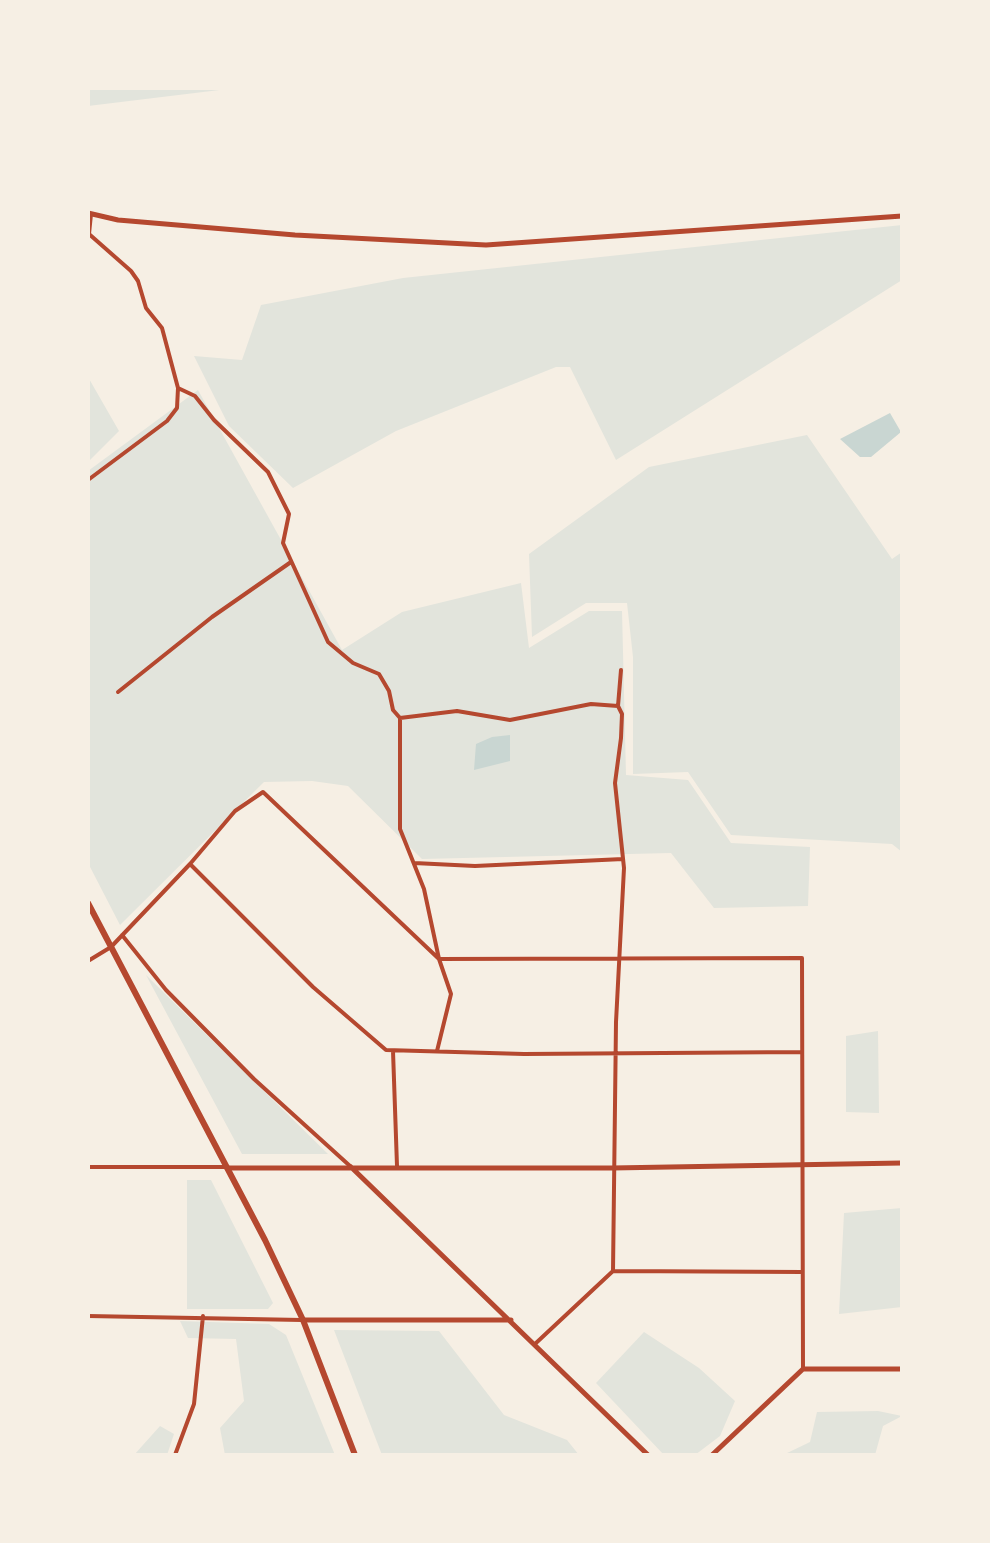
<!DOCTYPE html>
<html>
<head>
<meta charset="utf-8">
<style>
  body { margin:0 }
  #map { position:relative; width:990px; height:1543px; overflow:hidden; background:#f6efe4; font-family:Helvetica,sans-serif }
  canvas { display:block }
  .frame { position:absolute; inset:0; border:90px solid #f6efe4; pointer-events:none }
</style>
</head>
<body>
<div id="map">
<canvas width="990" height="1543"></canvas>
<div class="frame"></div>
</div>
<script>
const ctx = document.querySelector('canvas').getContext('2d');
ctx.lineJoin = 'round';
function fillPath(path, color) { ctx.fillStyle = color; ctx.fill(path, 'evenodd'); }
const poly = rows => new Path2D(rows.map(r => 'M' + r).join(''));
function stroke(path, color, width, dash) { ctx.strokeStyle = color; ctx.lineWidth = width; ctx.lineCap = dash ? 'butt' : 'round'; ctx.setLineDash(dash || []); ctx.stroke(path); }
const green = poly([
  [88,88,236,88,88,106],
  [902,225,902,280,616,460,570,367,556,367,396,431,293,488,229,426,194,356,242,360,261,305,403,278],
  [88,377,119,431,88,462],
  [198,390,342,650,402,612,521,583,529,648,589,611,622,611,626,775,688,780,731,843,810,847,808,906,714,908,671,853,422,859,348,786,312,781,264,782,120,925,88,863,88,471],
  [807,435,892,559,902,552,902,852,892,844,731,835,688,772,633,774,633,657,627,603,586,603,532,637,529,554,649,467],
  [146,975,328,1154,242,1154],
  [878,1031,879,1113,846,1112,846,1036],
  [187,1180,211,1180,273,1303,268,1309,187,1309],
  [902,1208,902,1307,839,1314,844,1213],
  [180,1321,269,1324,286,1335,335,1455,225,1455,220,1428,244,1401,236,1339,188,1338],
  [334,1330,439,1331,504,1415,567,1440,579,1455,382,1455],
  [644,1332,699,1368,735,1401,720,1436,695,1455,664,1455,596,1383],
  [878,1411,902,1416,883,1426,875,1455,783,1455,810,1442,817,1412],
  [160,1426,174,1434,167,1455,134,1455]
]);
const water = poly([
  [890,413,901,432,871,457,860,457,840,439],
  [510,735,510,761,474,770,476,744,492,737]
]);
const minor = poly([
  [178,388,195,396,214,420,268,472,289,514,283,543,328,642,353,663,379,674,389,691,393,710,400,718,400,829,424,889,439,959,451,994,437,1051],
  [88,480,167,421,177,408,178,388,162,328,146,308,138,281,131,271,89,234,91,214],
  [118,692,212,617,291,562],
  [400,718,457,711,510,720,591,704,618,706],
  [414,863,475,866,623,859],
  [190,864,313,987,386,1050,524,1054,802,1052],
  [122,935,166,990,254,1079,350,1166],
  [88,961,111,947,190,864,235,811,263,792,439,959,802,958,803,1369],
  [393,1051,397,1166],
  [88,1167,226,1167],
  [613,1271,802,1272],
  [88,1316,302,1320],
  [536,1343,613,1271,616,1022,624,868,615,783,621,738,622,714,618,706,621,670],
  [175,1455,194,1404,203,1316]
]);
const tertiary = poly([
  [88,213,118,220,295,235,486,245,902,216],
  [351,1167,648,1455],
  [227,1168,612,1168,902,1163],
  [303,1320,511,1320],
  [712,1455,803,1369,902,1369]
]);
const secondary = poly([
  [88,903,265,1240,303,1320,355,1455]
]);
fillPath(green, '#e2e4dc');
fillPath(water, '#c9d6d2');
stroke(minor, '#b5482f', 4);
stroke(tertiary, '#b5482f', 5);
stroke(secondary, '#b5482f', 6);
</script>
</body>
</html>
